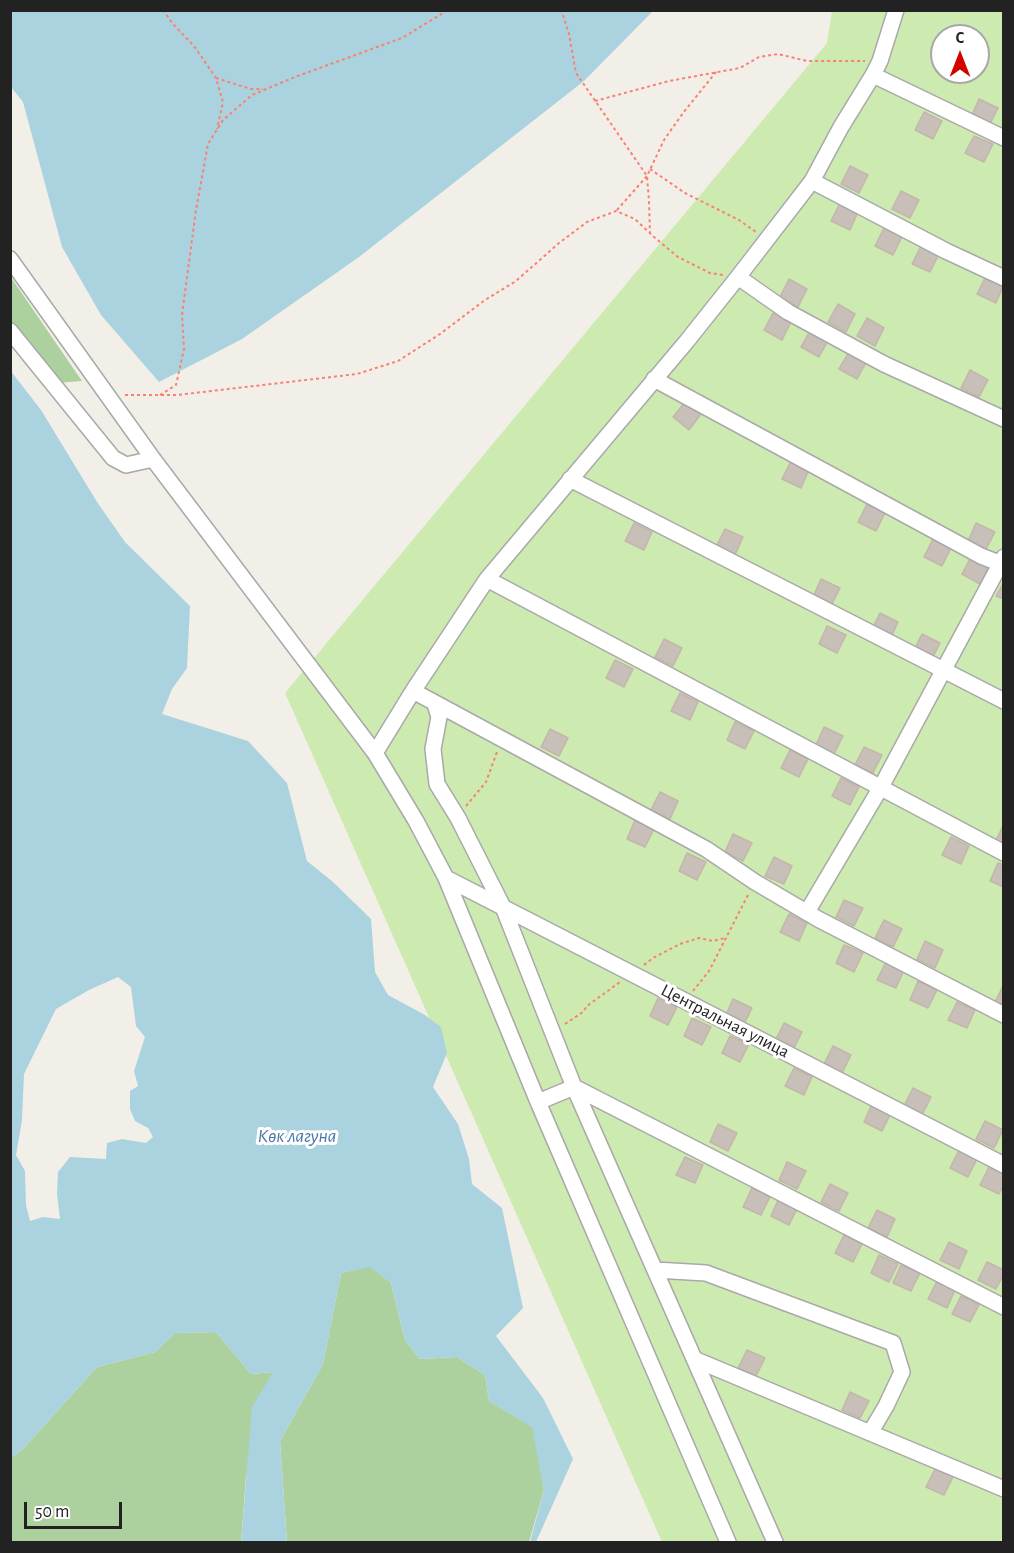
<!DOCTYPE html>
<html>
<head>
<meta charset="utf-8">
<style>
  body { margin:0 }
  #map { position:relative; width:1014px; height:1553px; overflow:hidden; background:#f2efe9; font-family:"Alegreya Sans",sans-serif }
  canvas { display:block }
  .frame { position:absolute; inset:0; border:12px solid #222; pointer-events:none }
  .north { position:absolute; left:930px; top:24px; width:60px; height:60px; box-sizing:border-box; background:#fff; border:2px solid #a7a7a7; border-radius:50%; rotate:0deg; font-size:16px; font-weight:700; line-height:24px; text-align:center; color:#222 }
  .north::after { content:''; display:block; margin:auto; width:21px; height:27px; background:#d40000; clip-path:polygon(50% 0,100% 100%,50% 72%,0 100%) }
  .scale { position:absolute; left:24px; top:1502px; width:98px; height:27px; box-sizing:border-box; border:3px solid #222; border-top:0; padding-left:8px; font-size:18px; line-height:21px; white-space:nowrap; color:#222; -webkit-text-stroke:4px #fff; paint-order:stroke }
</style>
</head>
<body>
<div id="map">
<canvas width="1014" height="1553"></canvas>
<div class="frame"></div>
<div class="north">С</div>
<div class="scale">50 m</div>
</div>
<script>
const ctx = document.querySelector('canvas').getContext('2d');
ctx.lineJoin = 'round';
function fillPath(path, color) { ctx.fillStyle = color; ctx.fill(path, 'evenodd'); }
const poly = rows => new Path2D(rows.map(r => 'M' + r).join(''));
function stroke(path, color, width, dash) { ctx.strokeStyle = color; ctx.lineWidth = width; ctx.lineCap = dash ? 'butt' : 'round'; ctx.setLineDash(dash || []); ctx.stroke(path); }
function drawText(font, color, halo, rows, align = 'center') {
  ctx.font = font + ' "Alegreya Sans",sans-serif'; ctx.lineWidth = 6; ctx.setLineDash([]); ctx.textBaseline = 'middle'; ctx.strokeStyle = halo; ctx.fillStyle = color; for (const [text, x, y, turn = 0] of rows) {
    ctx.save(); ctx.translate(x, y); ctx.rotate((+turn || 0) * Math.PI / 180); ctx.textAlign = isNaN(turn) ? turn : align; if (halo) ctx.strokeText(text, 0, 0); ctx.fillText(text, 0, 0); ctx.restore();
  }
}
const grass = poly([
  [832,11,1003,11,1003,1542,662,1542,285,693,827,43],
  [942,36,978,36,978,72,942,72]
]);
const forest = poly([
  [10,276,82,381,44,384,11,346],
  [370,1266,391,1283,405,1340,420,1359,457,1357,485,1375,489,1401,533,1427,544,1490,529,1542,287,1542,280,1441,323,1364,341,1273],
  [216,1332,251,1374,273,1372,246,1477,241,1542,11,1542,10,1458,22,1450,97,1367,155,1352,175,1333]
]);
const water = poly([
  [10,11,11,10,653,11,584,81,359,257,242,339,159,382,101,315,62,247,23,102,11,87],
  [10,370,41,410,97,502,125,542,190,606,187,668,172,689,162,714,248,741,287,783,307,861,333,882,371,919,375,972,388,995,425,1015,441,1027,447,1053,433,1087,458,1124,469,1159,472,1184,502,1208,523,1308,496,1336,543,1398,573,1459,536,1542,530,1542,544,1490,532,1427,489,1401,485,1375,457,1357,420,1359,405,1340,391,1283,370,1267,341,1273,323,1364,280,1441,287,1542,241,1542,252,1407,273,1372,251,1374,216,1332,175,1333,155,1352,97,1367,22,1450,11,1458],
  [118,977,131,987,136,1026,145,1037,134,1071,138,1086,130,1091,130,1109,135,1121,148,1128,153,1137,146,1143,122,1139,107,1143,106,1159,70,1157,58,1172,57,1194,60,1219,43,1217,30,1221,26,1205,25,1171,16,1155,22,1120,24,1074,56,1009,89,990]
]);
const building = poly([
  [979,99,998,108,989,126,971,117,979,99],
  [924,112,942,121,933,139,915,130,924,112],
  [974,136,993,144,984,162,965,153,974,136],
  [850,166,868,175,859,193,841,184,850,166],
  [901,191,919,200,910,218,892,209,901,191],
  [840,203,858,212,850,230,831,221,840,203],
  [884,228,902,237,893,255,875,246,884,228],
  [921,246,939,254,930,272,912,264,921,246],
  [986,276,1004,284,996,303,977,294,986,276],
  [789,279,807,289,798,307,780,297,789,279],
  [838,304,855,314,846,332,828,322,838,304],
  [773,313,791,322,782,340,764,330,773,313],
  [867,318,884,328,875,346,857,336,867,318],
  [811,329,829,339,819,357,801,347,811,329],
  [849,352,867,361,857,379,839,369,849,352],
  [970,370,988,380,979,397,961,388,970,370],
  [685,402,701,414,689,430,673,417,685,402],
  [791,461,809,470,801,488,782,479,791,461],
  [867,504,885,513,876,531,858,522,867,504],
  [634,523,652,532,644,550,625,541,634,523],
  [976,523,995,532,986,549,968,541,976,523],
  [725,529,743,537,735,555,716,547,725,529],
  [933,539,951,548,942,566,924,557,933,539],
  [971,557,989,566,980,584,962,574,971,557],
  [821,579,840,588,831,606,813,597,821,579],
  [1004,582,1004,599,996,596,1004,582],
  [880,613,898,622,890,640,871,631,880,613],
  [827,626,846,635,837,653,819,644,827,626],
  [922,634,940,643,931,661,913,652,922,634],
  [664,639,682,648,673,666,655,657,664,639],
  [615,660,633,669,624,687,606,678,615,660],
  [680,693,698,702,690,720,671,711,680,693],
  [735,722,754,731,745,749,727,740,735,722],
  [824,727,843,736,834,754,816,745,824,727],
  [550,729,568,738,559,756,541,747,550,729],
  [864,747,882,755,873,773,855,765,864,747],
  [790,750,808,759,799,777,781,768,790,750],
  [841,778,859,787,850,805,832,796,841,778],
  [660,792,678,801,670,819,651,810,660,792],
  [635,820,654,829,645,847,627,839,635,820],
  [1004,824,1004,846,995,842,1004,824],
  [733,834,752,843,743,861,725,852,733,834],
  [951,837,969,846,961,864,942,855,951,837],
  [687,853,706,862,697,880,679,871,687,853],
  [774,857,792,866,784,884,765,876,774,857],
  [998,863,1004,865,1004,887,990,881,998,863],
  [844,900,863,908,854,926,836,917,844,900],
  [789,914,807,923,799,941,780,932,789,914],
  [884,920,902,929,893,947,875,938,884,920],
  [925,941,943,950,935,968,917,959,925,941],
  [844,945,863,953,854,972,836,963,844,945],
  [886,962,904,970,896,988,877,980,886,962],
  [918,981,937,990,928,1008,910,1000,918,981],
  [1004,984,1004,1006,995,1002,1004,984],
  [658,998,677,1007,668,1025,650,1016,658,998],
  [733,999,752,1008,743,1026,725,1017,733,999],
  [957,1002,975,1010,967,1028,948,1020,957,1002],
  [692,1018,711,1027,702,1045,684,1036,692,1018],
  [784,1023,802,1032,793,1050,775,1041,784,1023],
  [730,1036,749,1044,740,1062,722,1053,730,1036],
  [833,1046,851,1055,842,1073,824,1064,833,1046],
  [794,1068,812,1077,804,1095,785,1086,794,1068],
  [913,1088,931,1097,922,1115,904,1106,913,1088],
  [872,1104,891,1113,882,1131,864,1122,872,1104],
  [985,1121,1003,1130,994,1148,976,1139,985,1121],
  [718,1124,737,1133,728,1151,710,1142,718,1124],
  [959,1150,977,1159,968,1177,950,1168,959,1150],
  [685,1157,703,1165,695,1183,676,1175,685,1157],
  [787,1162,806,1171,797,1189,779,1180,787,1162],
  [989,1167,1004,1174,1004,1184,999,1194,980,1185,989,1167],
  [830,1184,848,1193,839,1211,821,1202,830,1184],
  [752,1188,770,1197,761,1215,743,1207,752,1188],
  [779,1198,798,1207,789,1225,771,1216,779,1198],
  [877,1210,895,1219,887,1237,868,1228,877,1210],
  [844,1235,862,1244,853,1262,835,1253,844,1235],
  [949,1242,967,1251,959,1269,940,1260,949,1242],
  [879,1255,898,1264,889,1282,871,1273,879,1255],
  [987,1262,1004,1270,1004,1274,996,1289,978,1280,987,1262],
  [901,1265,920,1273,911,1291,893,1283,901,1265],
  [937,1281,955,1290,947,1308,928,1299,937,1281],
  [961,1296,979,1305,970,1322,952,1314,961,1296],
  [747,1350,765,1358,756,1376,738,1368,747,1350],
  [850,1392,869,1401,860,1418,842,1410,850,1392],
  [935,1469,953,1477,944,1495,926,1487,935,1469]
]);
const path = poly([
  [163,10,173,24,194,46,216,78,223,102,217,129],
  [560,10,562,12,569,34,576,73,647,176,649,201,650,234],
  [216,78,251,89,263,89],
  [595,101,669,81,740,68,759,57,778,54,807,61,865,61],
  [650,169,685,193,739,220,756,232],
  [617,210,647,176,664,140,683,113,716,72],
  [125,395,177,395,357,374,398,361,440,334,485,300,516,281,559,243,587,222,616,211,635,219,654,237,678,257,710,273,723,275],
  [160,395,176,385,184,349,182,315,196,210,208,144,223,120,252,95,295,77,402,38,448,10],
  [466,806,486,782,497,752],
  [644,965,653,958,680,944,699,938,713,941,725,938],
  [693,991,709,971,748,895],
  [565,1024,583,1012,587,1006,620,982]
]);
const minor = poly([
  [873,75,1004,138],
  [812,181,946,251,1004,278],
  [10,259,153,459,375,753,416,821,446,878,538,1102,728,1542],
  [738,277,788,312,884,364,1004,419],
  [10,331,113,458,126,465,153,459],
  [654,379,981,556,1004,565],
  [570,479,1004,701],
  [487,579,1004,853],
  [413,691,706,849,755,882,818,919,1004,1015],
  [435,704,439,717,433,749,437,784,458,818,503,907,574,1087,775,1542],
  [375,753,413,691,487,579,687,341,738,277,812,181,841,127,873,75,880,61,896,10],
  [446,878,1004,1165],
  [807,912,881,787,1004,557],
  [538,1102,574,1087,1004,1307],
  [655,1270,706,1273,893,1343,902,1372,886,1406,870,1433],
  [694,1359,1004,1489]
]);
const streetNames = [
  ["Центральная улица",725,1021,27]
];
const waterNames = [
  ["Көк лагуна",297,1136]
];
fillPath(grass, '#cdebb0');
fillPath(forest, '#add19e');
fillPath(water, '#aad3df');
fillPath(building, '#c7bfb8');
stroke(building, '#c4b6ab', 1.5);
stroke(minor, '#a9a9a9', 18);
stroke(path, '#fa8072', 2, [3, 3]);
stroke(minor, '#fff', 15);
drawText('18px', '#222', '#fff', streetNames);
drawText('italic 20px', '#4a7aab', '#fff', waterNames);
</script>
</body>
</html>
